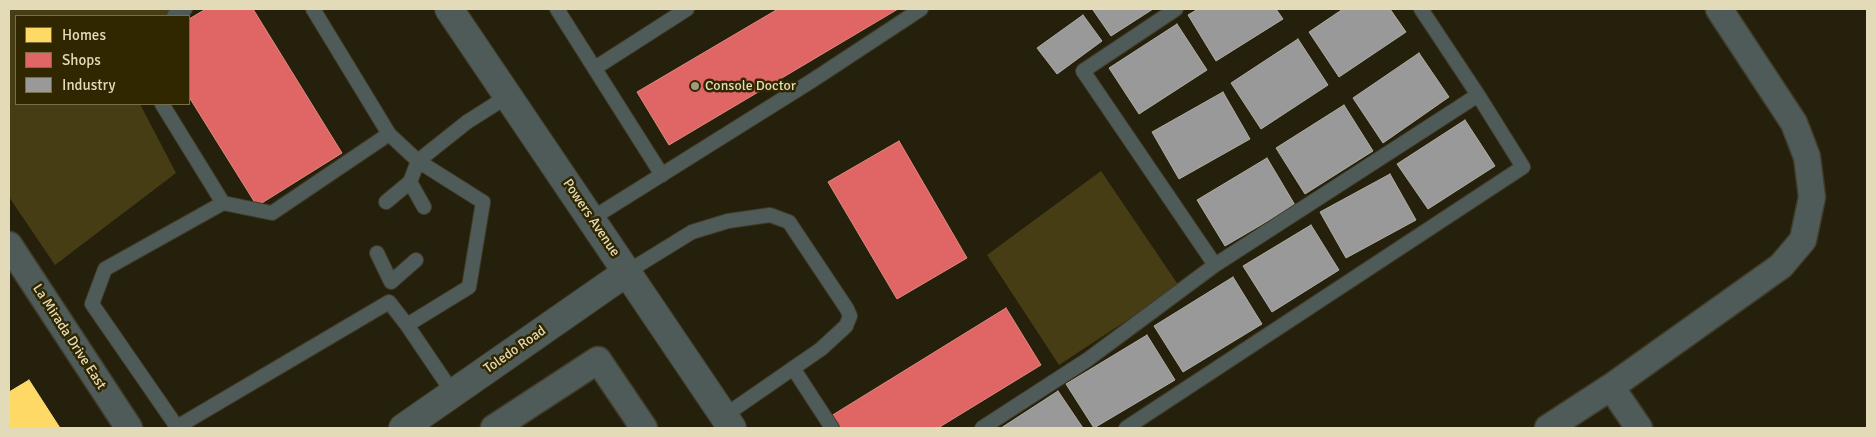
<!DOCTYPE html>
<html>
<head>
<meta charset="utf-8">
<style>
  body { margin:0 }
  #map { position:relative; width:1876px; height:437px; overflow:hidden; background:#25200b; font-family:Signika,sans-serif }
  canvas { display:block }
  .frame { position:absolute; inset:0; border:10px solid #e3dab7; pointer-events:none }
  .legend { position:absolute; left:15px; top:15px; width:175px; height:90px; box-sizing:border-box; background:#302700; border:1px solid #786f49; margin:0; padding:6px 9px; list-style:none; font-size:15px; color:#e3dab7 }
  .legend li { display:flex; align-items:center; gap:10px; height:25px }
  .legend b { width:25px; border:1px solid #786f49 }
</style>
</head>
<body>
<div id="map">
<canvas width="1876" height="437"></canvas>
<div class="frame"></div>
<ul class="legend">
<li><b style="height:14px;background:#ffd966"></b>Homes</li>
<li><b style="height:14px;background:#e06666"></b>Shops</li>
<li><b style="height:14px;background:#999"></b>Industry</li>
</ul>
</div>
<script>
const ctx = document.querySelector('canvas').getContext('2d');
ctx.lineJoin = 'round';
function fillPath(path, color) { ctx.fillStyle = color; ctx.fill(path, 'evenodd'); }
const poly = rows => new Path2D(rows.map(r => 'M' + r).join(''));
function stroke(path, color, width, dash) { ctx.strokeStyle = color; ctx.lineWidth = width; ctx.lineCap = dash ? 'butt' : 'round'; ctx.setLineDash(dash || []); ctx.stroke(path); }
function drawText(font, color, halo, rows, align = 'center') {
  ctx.font = font + ' Signika,sans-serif'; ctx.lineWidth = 5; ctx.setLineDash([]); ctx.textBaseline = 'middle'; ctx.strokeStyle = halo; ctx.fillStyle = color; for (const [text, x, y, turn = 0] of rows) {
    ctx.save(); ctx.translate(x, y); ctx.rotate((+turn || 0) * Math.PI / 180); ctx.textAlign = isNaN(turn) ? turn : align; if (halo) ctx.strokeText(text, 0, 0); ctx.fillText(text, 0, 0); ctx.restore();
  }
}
const green = poly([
  [9,9,182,9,170,16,16,16,16,104,140,104,176,173,55,265,9,197],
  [1101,171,1179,286,1059,365,987,255]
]);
const homes = poly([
  [29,380,60,428,9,428,9,392,29,380]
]);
const shops = poly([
  [206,9,253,9,342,153,257,206,189,97,189,19,206,9],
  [778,9,898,9,669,145,637,92,778,9],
  [899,141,967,258,897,299,828,182,899,141],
  [1006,308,1041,365,938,428,839,428,831,416,1006,308]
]);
const industry = poly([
  [1095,9,1153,9,1111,36,1093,10,1095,9],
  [1198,9,1276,9,1283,19,1216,61,1188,15,1198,9],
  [1343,9,1390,9,1406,32,1339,77,1309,32,1343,9],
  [1083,15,1102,41,1057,74,1037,48,1083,15],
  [1177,24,1207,70,1139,114,1109,68,1177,24],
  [1298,39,1328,85,1261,129,1231,83,1298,39],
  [1419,53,1449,97,1383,143,1353,98,1419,53],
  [1223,92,1250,139,1179,179,1152,132,1223,92],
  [1344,105,1373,151,1305,194,1276,148,1344,105],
  [1465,120,1495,166,1428,209,1397,164,1465,120],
  [1267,158,1295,205,1225,246,1197,200,1267,158],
  [1390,174,1416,220,1346,258,1320,212,1390,174],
  [1311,225,1339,270,1272,312,1243,266,1311,225],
  [1233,277,1262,324,1183,372,1154,326,1233,277],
  [1147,335,1175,380,1094,428,1066,384,1147,335],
  [1058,391,1083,428,1001,428,1058,391]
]);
const service = poly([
  [313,9,389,134,418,161,467,122,508,96],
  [557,9,662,175],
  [1176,9,1083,71,1215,265],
  [174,16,185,9],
  [595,68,687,9],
  [162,104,223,203,105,269,92,304,177,427,389,302,407,325,453,393],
  [386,202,410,182,424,207],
  [223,203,272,213,389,134],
  [591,219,813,80,921,9],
  [377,253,391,282,416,260],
  [627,272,692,232,728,221,770,215,789,222,847,309,850,316,846,326,821,349,724,416],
  [407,325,469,287,483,202,418,161,410,182],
  [793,368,832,428],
  [982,428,1087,360,1215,265,1478,95,1421,9],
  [1126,428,1523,167,1478,95]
]);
const minor = poly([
  [9,245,129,428],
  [1611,387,1639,428],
  [494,428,598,360,644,428],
  [1548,428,1611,387,1781,266,1803,240,1812,197,1807,157,1794,123,1719,9]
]);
const tertiary = poly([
  [449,9,732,428],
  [403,428,627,272]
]);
const markers = [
  [695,86,5,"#a0997b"]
];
const poiNames = [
  ["Console Doctor",705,86]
];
const streetNames = [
  ["Powers Avenue",591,218,56],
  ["La Mirada Drive East",69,337,57],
  ["Toledo Road",515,350,-35]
];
fillPath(green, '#473d14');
fillPath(homes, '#ffd966');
stroke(homes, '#f7d97e', 1);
fillPath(shops, '#e06666');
stroke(shops, '#e1897e', 1);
fillPath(industry, '#999');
stroke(industry, '#afaca2', 1);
stroke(service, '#413c29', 16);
stroke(minor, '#413c29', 29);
stroke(tertiary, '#413c29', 30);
stroke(service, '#4e5b58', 14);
stroke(minor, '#4e5b58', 26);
stroke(tertiary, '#4e5b58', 28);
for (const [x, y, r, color] of markers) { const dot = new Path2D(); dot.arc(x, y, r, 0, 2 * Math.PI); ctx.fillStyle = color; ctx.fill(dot); stroke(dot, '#302700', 2); }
drawText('14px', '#e3dab7', '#302700', poiNames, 'left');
drawText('14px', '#e3dab7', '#302700', streetNames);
</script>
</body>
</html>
